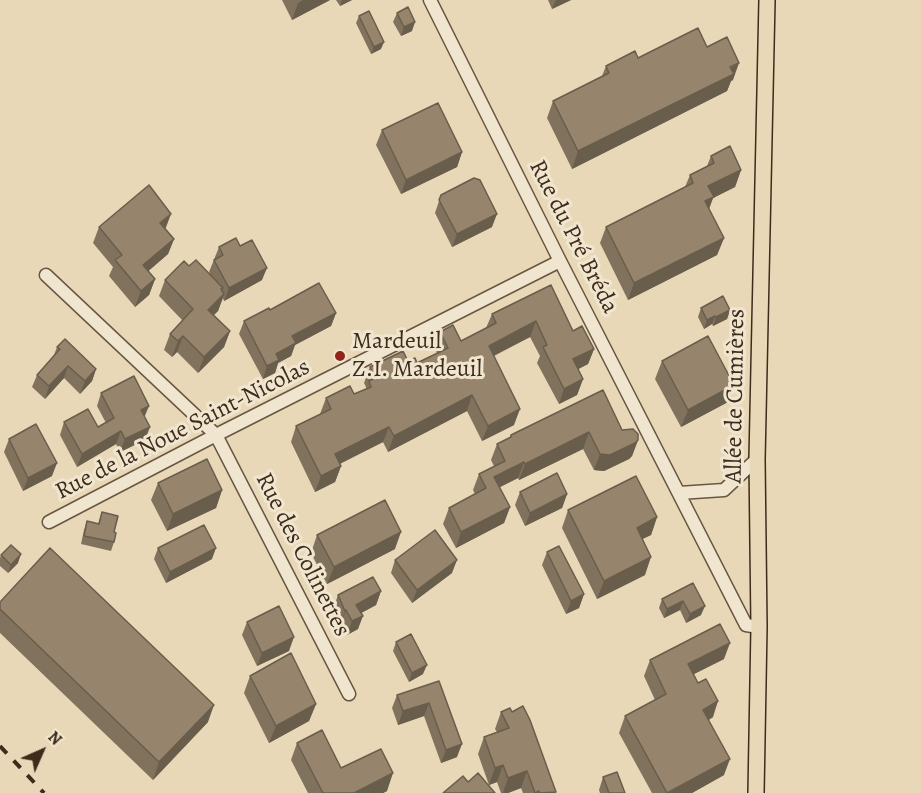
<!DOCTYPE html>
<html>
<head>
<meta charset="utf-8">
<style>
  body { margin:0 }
  #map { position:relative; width:921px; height:793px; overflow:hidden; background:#e8d8b7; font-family:Alegreya,serif }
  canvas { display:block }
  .north { position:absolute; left:12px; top:721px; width:60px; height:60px; -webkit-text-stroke:4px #f0e6d0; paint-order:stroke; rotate:45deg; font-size:16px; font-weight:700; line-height:24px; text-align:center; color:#3e2b1b }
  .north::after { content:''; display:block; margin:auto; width:21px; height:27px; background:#3e2b1b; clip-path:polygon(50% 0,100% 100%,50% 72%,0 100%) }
</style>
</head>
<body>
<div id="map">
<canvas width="921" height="793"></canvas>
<div class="north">N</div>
</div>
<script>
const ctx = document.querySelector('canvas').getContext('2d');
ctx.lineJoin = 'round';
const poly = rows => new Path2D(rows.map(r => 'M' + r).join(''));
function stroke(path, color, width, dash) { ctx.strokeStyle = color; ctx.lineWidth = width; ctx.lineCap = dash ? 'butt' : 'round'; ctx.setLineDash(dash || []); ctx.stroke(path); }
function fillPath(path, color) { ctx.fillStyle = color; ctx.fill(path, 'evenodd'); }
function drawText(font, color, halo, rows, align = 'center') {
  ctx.font = font + ' Alegreya,serif'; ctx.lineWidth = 6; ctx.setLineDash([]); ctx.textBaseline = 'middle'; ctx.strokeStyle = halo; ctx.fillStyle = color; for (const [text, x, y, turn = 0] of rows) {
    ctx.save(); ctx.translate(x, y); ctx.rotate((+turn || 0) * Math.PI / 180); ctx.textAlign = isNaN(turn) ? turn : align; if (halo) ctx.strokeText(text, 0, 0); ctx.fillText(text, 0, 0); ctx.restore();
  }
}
const minor = poly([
  [430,0,560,261,746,625,759,627],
  [46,275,216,435,349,694],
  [679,493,724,490,757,459],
  [49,522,216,435,560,261]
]);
const major = poly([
  [756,793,759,627,757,459,767,0]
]);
const rail = poly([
  [0,746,44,793]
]);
const wall = poly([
  [282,0,330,0,292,20],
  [336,0,352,0,340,6],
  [548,0,571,0,552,9],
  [397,13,412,31,401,36,393,22],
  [359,16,381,49,371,54,356,23],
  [707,47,733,80,731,81,727,91,572,169,547,118,553,101,602,76,606,66,638,58],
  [382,130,462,152,457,167,401,194,376,145],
  [711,156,741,170,735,187,713,198,709,209,724,238,717,255,628,300,600,243,606,227,685,187,690,175,707,166],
  [441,195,492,227,452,247,435,213],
  [99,227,166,229,174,239,168,254,148,271,155,279,149,295,135,307,109,276,113,267,93,243],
  [240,246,262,280,224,301,223,298,218,311,214,315,230,331,224,347,198,373,177,352,172,357,164,350,170,334,183,321,159,296,165,280,211,276,209,272,219,247],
  [551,285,573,331,594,349,588,364,578,369,583,379,577,395,559,404,537,363,540,356,530,337,494,356,514,425,482,441,467,411,388,452,383,442,340,464,341,466,335,482,315,492,291,442,296,426,320,414,326,398,354,394,366,389,366,387,364,383,370,367,408,361,417,363,437,353,434,348,440,332,461,341,486,328,492,314],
  [701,308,730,310,727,319,713,326,712,324,704,329,698,317],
  [270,310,336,313,331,326,295,345,291,356,278,363,275,373,263,379,239,334,244,321],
  [57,347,96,369,92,381,80,394,64,378,45,399,32,387,37,375,54,355],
  [662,361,728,402,681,427,655,379],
  [101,393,145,417,145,440,120,452,116,444,77,467,60,435,64,422,98,427,106,423,97,406],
  [622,430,638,440,632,456,629,459,604,471,594,470,583,449,519,480,518,478,500,487,510,507,504,523,456,548,443,524,449,508,475,494,473,490,479,474,494,466,491,460,497,444,510,438,511,435],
  [9,439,52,476,23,491,4,452],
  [158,483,222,490,216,508,167,531,151,500],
  [520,492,567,494,562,508,525,526,515,505],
  [568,510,657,517,651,535,642,539,645,575,597,599,562,528],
  [102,512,114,532,114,542,111,551,81,544,84,530,87,521,98,524],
  [317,535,395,549,327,584,311,553],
  [158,548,212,559,166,583,154,559],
  [547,552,584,594,579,608,566,614,542,565],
  [1,555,18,563,8,573,0,566,0,558],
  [395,560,452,573,412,603,391,573],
  [693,583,701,615,686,623,680,610,664,618,659,608,662,599],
  [381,591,376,605,361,613,358,629,347,635,341,623,340,624,333,609,338,595],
  [0,602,208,722,153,780,0,633],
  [247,622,289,651,257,666,242,635],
  [396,642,423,674,409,682,393,651],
  [724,659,694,674,713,717,709,720,724,775,692,793,652,793,619,733,625,716,655,700,644,676,650,660],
  [250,676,316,704,309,721,269,743,244,693],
  [439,681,457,757,441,763,424,716,398,725,392,708,397,695],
  [501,712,512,712,556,793,523,793,521,788,508,793,501,793,497,782,489,785,478,754,484,737,497,732,495,729],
  [297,743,341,768,387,791,383,793,308,793,291,760],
  [603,777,625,793,600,793,599,790]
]);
const shadedWall = poly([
  [303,0,330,0,292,20,298,3],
  [342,0,352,0,340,6],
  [556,0,571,0,552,9],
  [415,22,412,31,401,36,404,27],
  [384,42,381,49,371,54,374,47],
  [739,63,733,80,731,81,727,91,572,169,578,151],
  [462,152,457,167,401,194,406,180],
  [741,170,735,187,713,198,707,214,705,202,708,186],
  [171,214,165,230,160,223],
  [497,214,492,227,452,247,457,234],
  [724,238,717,255,628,300,634,283],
  [174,239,168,254,137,281,143,265],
  [267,268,262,280,224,301,229,288],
  [155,279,149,295,135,307,141,291],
  [223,288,218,300,224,294,218,311,202,326,208,310,221,289],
  [730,310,727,319,713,326,716,317],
  [336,313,331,326,295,345,291,356,278,363,275,373,263,379,267,366,276,354,292,336],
  [715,316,712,324,704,329,707,320],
  [536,321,530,337,483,361,489,346],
  [230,331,224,347,198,373,204,357],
  [183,336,177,352,172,357,178,341],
  [594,349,588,364,567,375,573,359],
  [68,366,64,378,45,399,49,386],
  [96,369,92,381,80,394,85,381],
  [583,379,577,395,559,404,564,389],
  [734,385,728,402,681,427,688,410],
  [472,395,467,411,388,452,394,436],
  [149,406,144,418,141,410],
  [520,409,514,425,482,441,488,426],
  [150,427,145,440,120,452,125,439],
  [389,427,383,442,329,469,335,454],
  [121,431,116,444,77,467,82,454],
  [589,432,583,449,519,480,525,464],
  [638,440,632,456,629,459,604,471,594,470,600,454],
  [524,462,518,478,488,493,494,477],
  [57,463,52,476,23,491,28,478],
  [341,466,335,482,315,492,321,476],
  [222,490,216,508,167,531,173,514],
  [567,494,562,508,525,526,530,513],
  [510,507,504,523,456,548,461,532],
  [657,517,651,535,630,545,637,528],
  [401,532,395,549,327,584,334,567],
  [216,548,212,559,166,583,170,572],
  [21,554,18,563,8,573,11,565],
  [651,557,645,575,597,599,604,581],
  [457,560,452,573,412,603,417,590],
  [381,591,376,605,352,618,356,605],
  [584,594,579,608,566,614,571,601],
  [683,601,680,610,664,618,667,609],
  [705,606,701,615,686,623,690,614],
  [346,610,341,623,340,624,345,611],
  [363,616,358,629,347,635,352,621],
  [294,637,289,651,257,666,262,653],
  [730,643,724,659,682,680,688,664],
  [427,665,423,674,409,682,412,673],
  [718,701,713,717,697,726,703,710],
  [429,703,424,716,398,725,403,711],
  [316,704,309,721,269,743,276,726],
  [214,705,208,722,153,780,159,762],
  [462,744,457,757,441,763,446,750],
  [730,759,724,775,692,793,668,793],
  [503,765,497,782,489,785,495,768],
  [527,771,521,788,508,793,503,793,508,778],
  [393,773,387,791,383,793,354,793]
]);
const building = poly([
  [408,7,415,22,404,27,397,13,408,7],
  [369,11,384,42,374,47,359,16,369,11],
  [698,28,707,47,727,37,739,63,730,67,734,74,578,151,553,101,609,73,606,66,635,51,638,58,698,28],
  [438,103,462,152,406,180,382,130,438,103],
  [730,146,741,170,708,186,714,197,705,201,724,238,634,283,606,227,693,183,690,175,714,163,711,156,730,146],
  [474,178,480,180,497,214,457,234,439,200,441,195,474,178],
  [149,185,171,214,160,223,174,239,143,265,155,279,141,291,115,260,122,255,99,227,149,185],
  [236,238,240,246,252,240,267,268,229,288,214,260,223,255,219,247,236,238],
  [196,260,223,288,221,289,224,294,208,310,230,331,204,357,183,336,178,341,170,334,193,309,165,280,184,261,189,266,196,260],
  [319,283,336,313,292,336,296,343,276,354,279,360,267,366,244,321,269,308,270,310,319,283],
  [551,285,573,331,582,326,594,349,573,359,583,379,564,389,543,347,547,345,536,321,489,346,520,409,488,426,472,395,394,436,389,427,335,454,341,466,321,476,296,426,331,409,326,398,350,386,354,394,371,387,369,381,375,378,370,367,403,351,408,361,415,358,417,363,448,348,440,332,453,325,461,341,496,323,492,314,551,285],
  [723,296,730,310,716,317,715,316,707,320,701,308,723,296],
  [708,336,734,385,688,410,662,361,708,336],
  [65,339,96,369,85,381,68,366,49,386,37,375,60,349,57,347,65,339],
  [134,376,149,406,141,410,150,427,125,439,121,431,82,454,64,422,88,409,98,427,114,418,101,393,134,376],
  [603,390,622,430,633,429,638,434,638,440,635,443,610,455,600,454,589,432,525,464,524,462,494,477,510,507,461,532,449,508,486,488,479,474,505,461,497,444,511,437,511,435,603,390],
  [36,424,57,463,28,478,9,439,36,424],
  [207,459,222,490,173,514,158,483,207,459],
  [557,473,567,494,530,513,520,492,557,473],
  [636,476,657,517,637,528,651,557,604,581,568,510,636,476],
  [385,500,401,532,334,567,317,535,385,500],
  [102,512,118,516,114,532,116,533,114,542,84,536,87,521,99,524,102,512],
  [204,525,216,548,170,572,158,548,204,525],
  [435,530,457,560,417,590,395,560,435,530],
  [11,545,21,554,11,565,1,555,11,545],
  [559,546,584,594,571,601,547,552,559,546],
  [50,548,214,705,159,762,0,609,0,602,50,548],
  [373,577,381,591,356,605,363,616,352,621,346,610,345,611,338,595,373,577],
  [693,583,705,606,690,614,683,601,667,609,662,599,693,583],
  [279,606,294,637,262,653,247,622,279,606],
  [720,624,730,643,688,664,698,683,706,679,718,701,703,710,730,759,667,793,625,716,666,694,650,660,720,624],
  [411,634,427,665,412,673,396,642,411,634],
  [291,653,316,704,276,726,250,676,291,653],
  [439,681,462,744,446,750,429,703,403,711,397,695,439,681],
  [523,706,530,720,556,792,539,793,539,791,535,793,527,771,508,778,503,765,495,768,484,737,509,728,501,712,510,708,512,712,523,706],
  [322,730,341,768,381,749,393,773,354,793,323,793,297,743,322,730],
  [617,772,625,793,609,793,603,777,617,772],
  [478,773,495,793,443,793,463,776,468,782,478,773]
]);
const markers = [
  [340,356,6,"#8f2418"]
];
const streetNames = [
  ["Rue du Pré Bréda",573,237,63],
  ["Allée de Cumières",736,396,-89],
  ["Rue de la Noue Saint-Nicolas",183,430,-27],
  ["Rue des Colinettes",302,555,63]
];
const poiNames = [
  ["Mardeuil",352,342],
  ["Z.I. Mardeuil",352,370]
];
stroke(minor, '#685642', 15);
stroke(major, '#3e2b1b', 18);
stroke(minor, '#f0e6d0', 12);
stroke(major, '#e8d8b7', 15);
stroke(rail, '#3e2b1b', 4, [10, 10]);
fillPath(wall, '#81725d');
fillPath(shadedWall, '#695d4c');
fillPath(building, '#96856c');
stroke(building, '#695d4c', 1.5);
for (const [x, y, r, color] of markers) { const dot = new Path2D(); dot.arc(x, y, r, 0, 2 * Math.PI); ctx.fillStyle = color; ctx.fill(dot); stroke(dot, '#f0e6d0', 2); }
drawText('24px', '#3e2b1b', '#f0e6d0', streetNames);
drawText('24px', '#3e2b1b', '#f0e6d0', poiNames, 'left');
</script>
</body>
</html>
